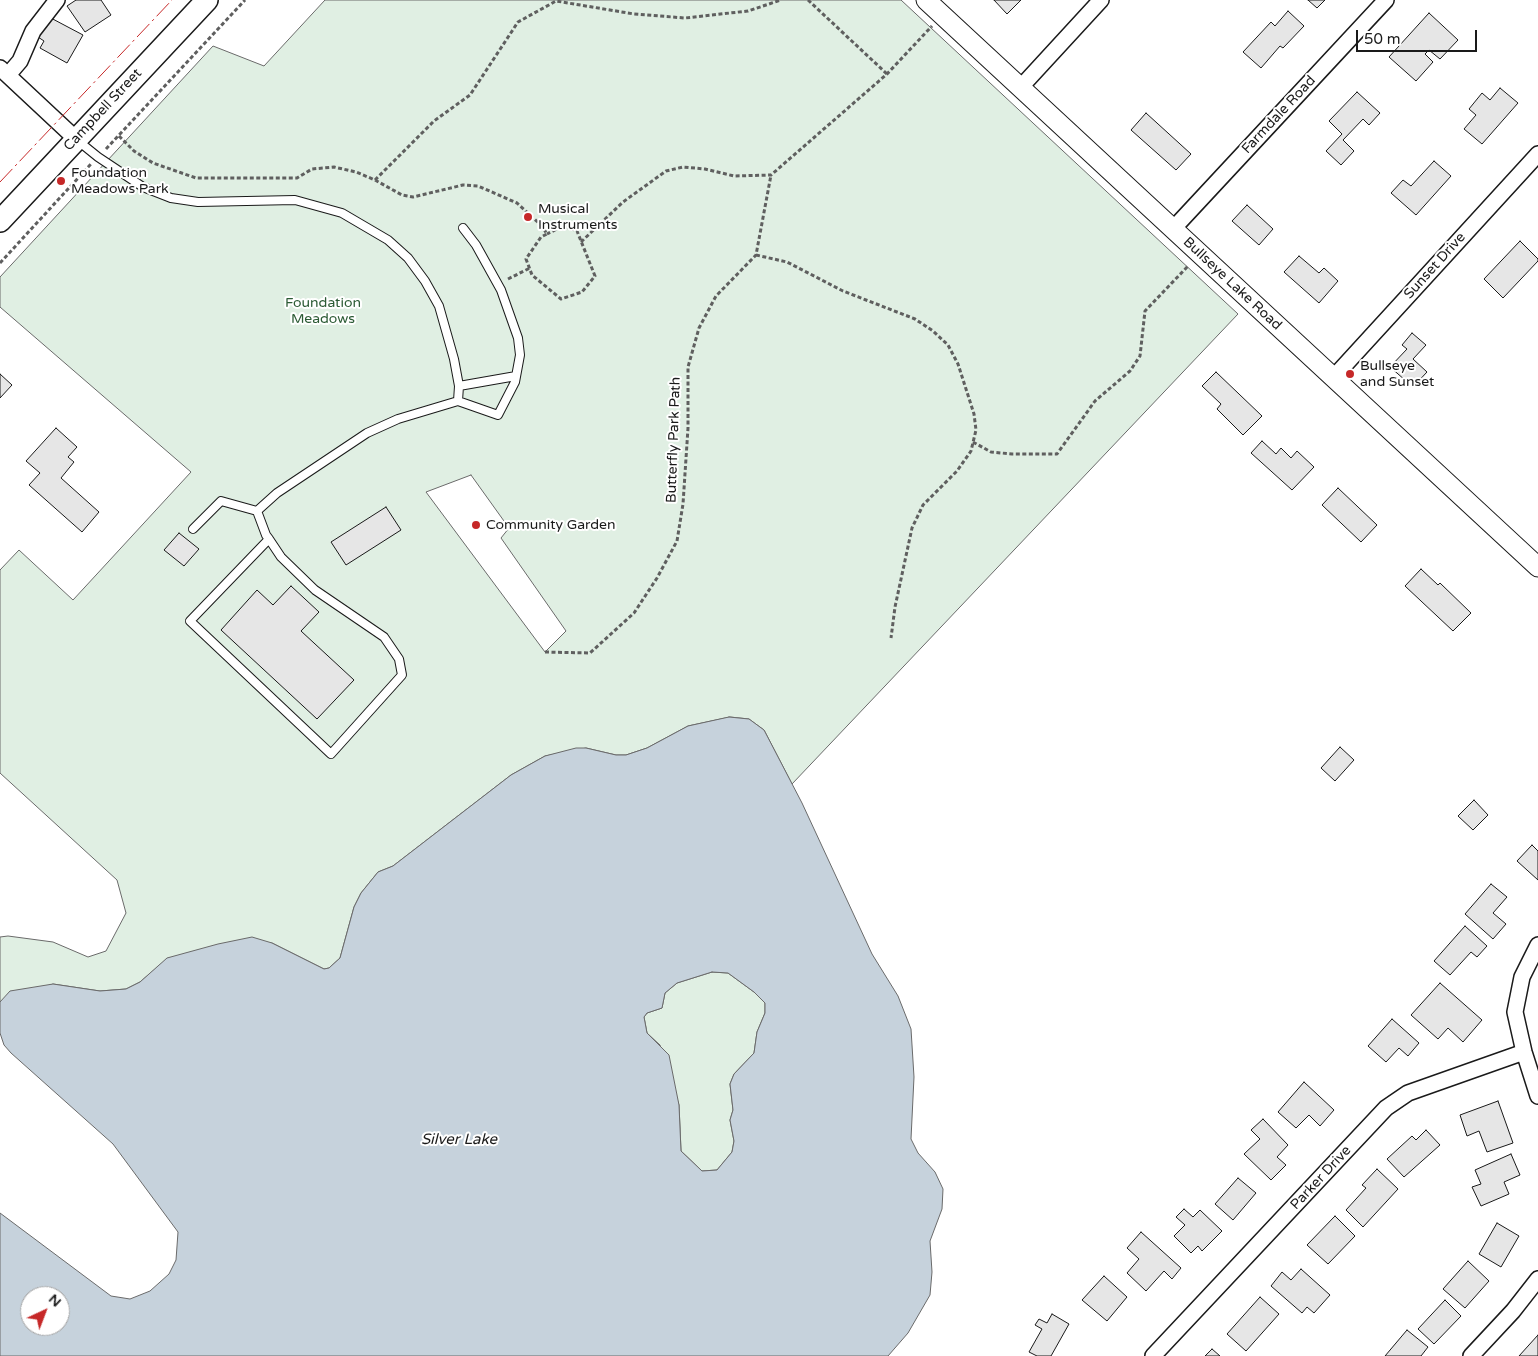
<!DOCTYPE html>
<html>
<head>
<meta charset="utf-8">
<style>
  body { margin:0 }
  #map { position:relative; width:1538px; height:1356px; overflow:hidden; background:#fff; font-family:"Varela Round",sans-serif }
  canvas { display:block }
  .north { position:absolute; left:20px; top:1286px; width:50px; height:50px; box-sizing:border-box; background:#fff; border:1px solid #a3a3a3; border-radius:50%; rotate:43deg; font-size:14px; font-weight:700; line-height:20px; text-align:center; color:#1a1a1a }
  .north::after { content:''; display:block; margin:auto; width:18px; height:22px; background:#c62828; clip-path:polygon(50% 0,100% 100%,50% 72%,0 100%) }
  .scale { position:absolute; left:1356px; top:30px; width:121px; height:22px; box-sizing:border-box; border:2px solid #1a1a1a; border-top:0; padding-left:6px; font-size:15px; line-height:18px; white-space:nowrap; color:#1a1a1a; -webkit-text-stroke:4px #fff; paint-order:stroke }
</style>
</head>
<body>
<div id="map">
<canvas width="1538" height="1356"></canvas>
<div class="north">N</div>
<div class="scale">50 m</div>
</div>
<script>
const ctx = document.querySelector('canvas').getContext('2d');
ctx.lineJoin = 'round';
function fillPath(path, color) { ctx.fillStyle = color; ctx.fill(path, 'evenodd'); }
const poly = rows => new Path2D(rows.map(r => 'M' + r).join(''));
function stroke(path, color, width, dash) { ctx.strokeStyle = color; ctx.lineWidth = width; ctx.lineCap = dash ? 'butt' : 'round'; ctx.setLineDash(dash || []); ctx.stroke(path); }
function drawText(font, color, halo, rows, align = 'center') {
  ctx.font = font + ' "Varela Round",sans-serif'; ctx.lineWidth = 4; ctx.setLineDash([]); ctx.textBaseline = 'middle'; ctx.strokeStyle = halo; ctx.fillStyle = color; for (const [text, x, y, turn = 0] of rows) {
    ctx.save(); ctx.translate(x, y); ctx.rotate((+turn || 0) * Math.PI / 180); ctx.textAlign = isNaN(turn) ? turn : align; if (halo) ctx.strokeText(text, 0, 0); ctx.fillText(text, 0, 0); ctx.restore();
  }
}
const green = poly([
  [325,0,901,0,1238,314,792,784,764,730,749,719,730,717,688,726,647,748,626,755,616,755,586,748,545,756,511,775,393,866,378,872,361,893,354,907,340,958,329,968,324,969,272,943,168,958,140,982,126,989,100,991,53,984,0,1002,0,937,8,936,53,942,88,957,106,951,126,913,117,880,0,773,0,570,19,550,73,600,191,472,0,307,0,277,213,46,264,66,325,0],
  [471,475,509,528,501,538,566,631,545,652,426,492,471,475],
  [712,972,728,973,754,992,765,1003,765,1013,757,1032,754,1053,734,1074,730,1084,733,1110,730,1120,734,1141,732,1152,717,1170,702,1171,681,1151,679,1105,660,1045,647,1033,644,1017,647,1013,662,1008,665,993,677,983,712,972]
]);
const water = poly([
  [729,717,749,719,764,730,802,803,872,954,898,996,911,1029,914,1077,911,1139,918,1153,935,1172,943,1189,942,1209,930,1241,932,1272,930,1295,908,1333,888,1356,0,1356,0,1213,111,1296,130,1299,150,1291,169,1274,176,1260,178,1232,113,1144,11,1053,4,1045,0,1033,0,1002,10,991,53,984,100,991,126,989,140,982,167,958,218,944,252,937,272,943,324,969,329,968,340,958,354,907,361,893,378,872,393,866,511,775,545,756,576,748,586,748,616,755,626,755,647,748,688,726,729,717],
  [712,972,728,973,754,992,765,1003,765,1013,757,1032,754,1053,734,1074,730,1084,733,1110,730,1120,734,1141,732,1152,717,1170,702,1171,681,1151,679,1105,669,1055,647,1033,644,1017,647,1013,662,1008,665,993,677,983,712,972],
  [30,1296,60,1296,60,1326,30,1326,30,1296]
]);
const building = poly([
  [76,0,101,0,111,15,85,32,67,6,76,0],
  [994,0,1021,0,1007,14,994,0],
  [1308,0,1325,0,1317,8,1308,0],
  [1288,11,1304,26,1283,48,1280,46,1261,68,1243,52,1271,22,1275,26,1288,11],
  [1429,13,1458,40,1440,59,1429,50,1425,54,1433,62,1416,81,1389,57,1429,13],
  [49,17,83,35,67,63,40,48,44,41,38,37,49,17],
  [1500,88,1518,103,1482,144,1464,129,1476,115,1469,109,1482,93,1490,100,1500,88],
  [1357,92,1380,113,1369,125,1363,119,1343,140,1354,151,1341,165,1326,151,1342,134,1329,121,1357,92],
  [1146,113,1191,154,1176,170,1131,130,1146,113],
  [1434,161,1451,176,1416,215,1391,193,1403,180,1411,186,1434,161],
  [1247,205,1273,229,1259,245,1232,221,1247,205],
  [1520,241,1538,259,1538,261,1503,298,1484,279,1520,241],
  [1299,256,1319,273,1324,268,1338,281,1319,303,1284,272,1299,256],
  [1412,333,1426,345,1413,359,1427,372,1413,387,1390,367,1407,349,1402,345,1412,333],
  [1216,372,1262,416,1243,435,1217,409,1221,404,1202,386,1216,372],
  [0,374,12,385,0,398,0,374],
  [56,428,77,447,68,457,74,462,61,478,99,512,82,532,29,485,40,473,26,461,56,428],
  [1262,441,1276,454,1281,448,1291,458,1297,451,1314,467,1292,490,1251,453,1262,441],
  [1338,488,1377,525,1361,542,1322,505,1338,488],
  [386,507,401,530,346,565,331,542,386,507],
  [179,533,199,549,184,566,164,550,179,533],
  [1421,569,1438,585,1440,583,1471,613,1453,631,1405,586,1421,569],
  [291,586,319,612,301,631,354,680,317,719,221,630,257,590,273,605,291,586],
  [1340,747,1354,760,1335,781,1321,768,1340,747],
  [1474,800,1488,815,1473,830,1458,816,1474,800],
  [1532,845,1538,851,1538,880,1517,861,1532,845],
  [1491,884,1507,897,1493,913,1506,924,1493,939,1465,914,1491,884],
  [1465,926,1487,946,1477,957,1471,952,1450,975,1434,961,1465,926],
  [1440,983,1482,1020,1463,1042,1448,1028,1438,1039,1411,1015,1440,983],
  [1392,1019,1419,1043,1408,1056,1399,1048,1386,1062,1368,1046,1392,1019],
  [1304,1082,1334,1110,1320,1126,1309,1115,1296,1128,1278,1112,1304,1082],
  [1498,1101,1513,1143,1487,1152,1479,1131,1467,1136,1460,1115,1498,1101],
  [1263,1119,1288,1145,1277,1157,1286,1165,1271,1180,1244,1154,1260,1139,1251,1130,1263,1119],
  [1426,1130,1440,1145,1404,1177,1387,1159,1412,1136,1416,1140,1426,1130],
  [1511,1154,1520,1175,1504,1182,1509,1194,1481,1206,1472,1187,1481,1184,1475,1170,1511,1154],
  [1377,1169,1398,1189,1363,1227,1346,1210,1366,1188,1362,1185,1377,1169],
  [1238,1178,1256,1193,1233,1220,1215,1204,1238,1178],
  [1184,1209,1193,1217,1200,1210,1222,1231,1202,1251,1198,1246,1191,1253,1174,1236,1185,1225,1176,1217,1184,1209],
  [1335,1216,1355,1236,1328,1264,1307,1245,1335,1216],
  [1497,1223,1519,1236,1501,1267,1479,1254,1497,1223],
  [1141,1232,1181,1268,1172,1279,1164,1271,1146,1291,1127,1273,1139,1259,1127,1248,1141,1232],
  [1468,1261,1489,1281,1465,1308,1443,1289,1468,1261],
  [1301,1269,1330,1295,1314,1313,1307,1307,1302,1313,1271,1286,1282,1272,1291,1280,1301,1269],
  [1104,1276,1127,1297,1107,1321,1082,1300,1104,1276],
  [1260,1297,1279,1314,1246,1351,1227,1334,1260,1297],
  [1445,1300,1461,1316,1434,1344,1418,1329,1445,1300],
  [1052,1314,1069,1324,1051,1356,1037,1356,1029,1352,1042,1329,1035,1325,1039,1319,1047,1323,1052,1314],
  [1407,1330,1428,1347,1421,1356,1385,1356,1407,1330],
  [1538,1335,1538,1356,1519,1356,1538,1335],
  [1212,1349,1220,1356,1205,1356,1212,1349]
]);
const path = poly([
  [808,0,887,74],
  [119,136,134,151,153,163,196,178,297,178,312,169,334,167,356,172,375,180,402,195,413,197,463,185,478,186,517,203,542,226,547,234,541,237,526,259,532,275,561,299,582,292,595,276,577,231,563,226,547,234],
  [106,149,245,0],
  [375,180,434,121,470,95,518,22,556,1,634,14,685,18,748,11,781,0],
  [581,242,623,202,666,171,683,167,705,169,734,176,771,175,887,74,932,26],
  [756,255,787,262,843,291,915,319,933,331,948,345,958,364,974,414,976,430,971,451,957,471,923,505,912,528,895,607,891,638],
  [0,263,91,164],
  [508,279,530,268],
  [973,442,991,452,1012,454,1057,454,1095,401,1130,371,1140,356,1145,311,1189,265],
  [545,652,590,653,634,613,657,578,677,541,683,504,688,428,688,367,699,328,716,296,756,255,771,175]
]);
const service = poly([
  [77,140,98,157,143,187,171,198,198,202,295,200,342,213,388,240,408,258,425,281,439,306,454,359,459,386,458,401,398,419,367,433,277,493,257,511,266,535,269,539,281,557,315,590,384,637,399,659,402,675,331,754,190,621,269,539],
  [459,386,516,376],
  [458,401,498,415,515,382,520,355,518,338,501,290,476,245,463,228],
  [193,529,221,501,257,511]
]);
const minor = poly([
  [0,68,76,139],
  [8,75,20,61,33,31,57,0],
  [1020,88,1101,0],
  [1173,229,1386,0],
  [1333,378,1538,154],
  [1538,945,1522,977,1515,1012,1524,1052,1538,1096],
  [1153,1356,1386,1108,1408,1093,1524,1052],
  [1471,1356,1513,1311,1538,1279]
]);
const tertiary = poly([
  [926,0,1538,567]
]);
const secondary = poly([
  [0,221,207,0]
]);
const power = poly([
  [0,182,172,0]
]);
const markers = [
  [61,181,5,"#c62828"],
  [528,217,5,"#c62828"],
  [1350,374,5,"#c62828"],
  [476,525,5,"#c62828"]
];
const streetNames = [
  ["Campbell Street",103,110,-47],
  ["Farmdale Road",1279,115,-47],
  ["Sunset Drive",1435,266,-48],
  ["Bullseye Lake Road",1232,284,43],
  ["Butterfly Park Path",674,440,-88],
  ["Parker Drive",1321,1178,-47]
];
const poiNames = [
  ["Foundation",71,173],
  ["Meadows Park",71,189],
  ["Musical",538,209],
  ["Instruments",538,225],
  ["Bullseye",1360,366],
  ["and Sunset",1360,382],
  ["Community Garden",486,525]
];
const parkNames = [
  ["Foundation",323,303],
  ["Meadows",323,319]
];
const waterNames = [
  ["Silver Lake",459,1140]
];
fillPath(green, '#e0efe3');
stroke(green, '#6a6a6a', 1);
fillPath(water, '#c6d2dc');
stroke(water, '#6a6a6a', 1);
fillPath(building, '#e6e6e6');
stroke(building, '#1a1a1a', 1);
stroke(service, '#1a1a1a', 10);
stroke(minor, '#1a1a1a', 18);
stroke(tertiary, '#1a1a1a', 21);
stroke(secondary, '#1a1a1a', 24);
stroke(path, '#5f5f5f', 3, [4, 2.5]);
stroke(service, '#fff', 8);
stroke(minor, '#fff', 15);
stroke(tertiary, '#fff', 19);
stroke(secondary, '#fff', 21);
stroke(power, '#c62828', 1, [18, 4, 2.5, 4]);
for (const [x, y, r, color] of markers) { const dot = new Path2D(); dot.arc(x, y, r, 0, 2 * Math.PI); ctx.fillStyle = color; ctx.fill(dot); stroke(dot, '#fff', 2); }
drawText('14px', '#1a1a1a', '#fff', streetNames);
drawText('14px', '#1a1a1a', '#fff', poiNames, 'left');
drawText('14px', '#2b5a34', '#fff', parkNames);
drawText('italic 15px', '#1a1a1a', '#fff', waterNames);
</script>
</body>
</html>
